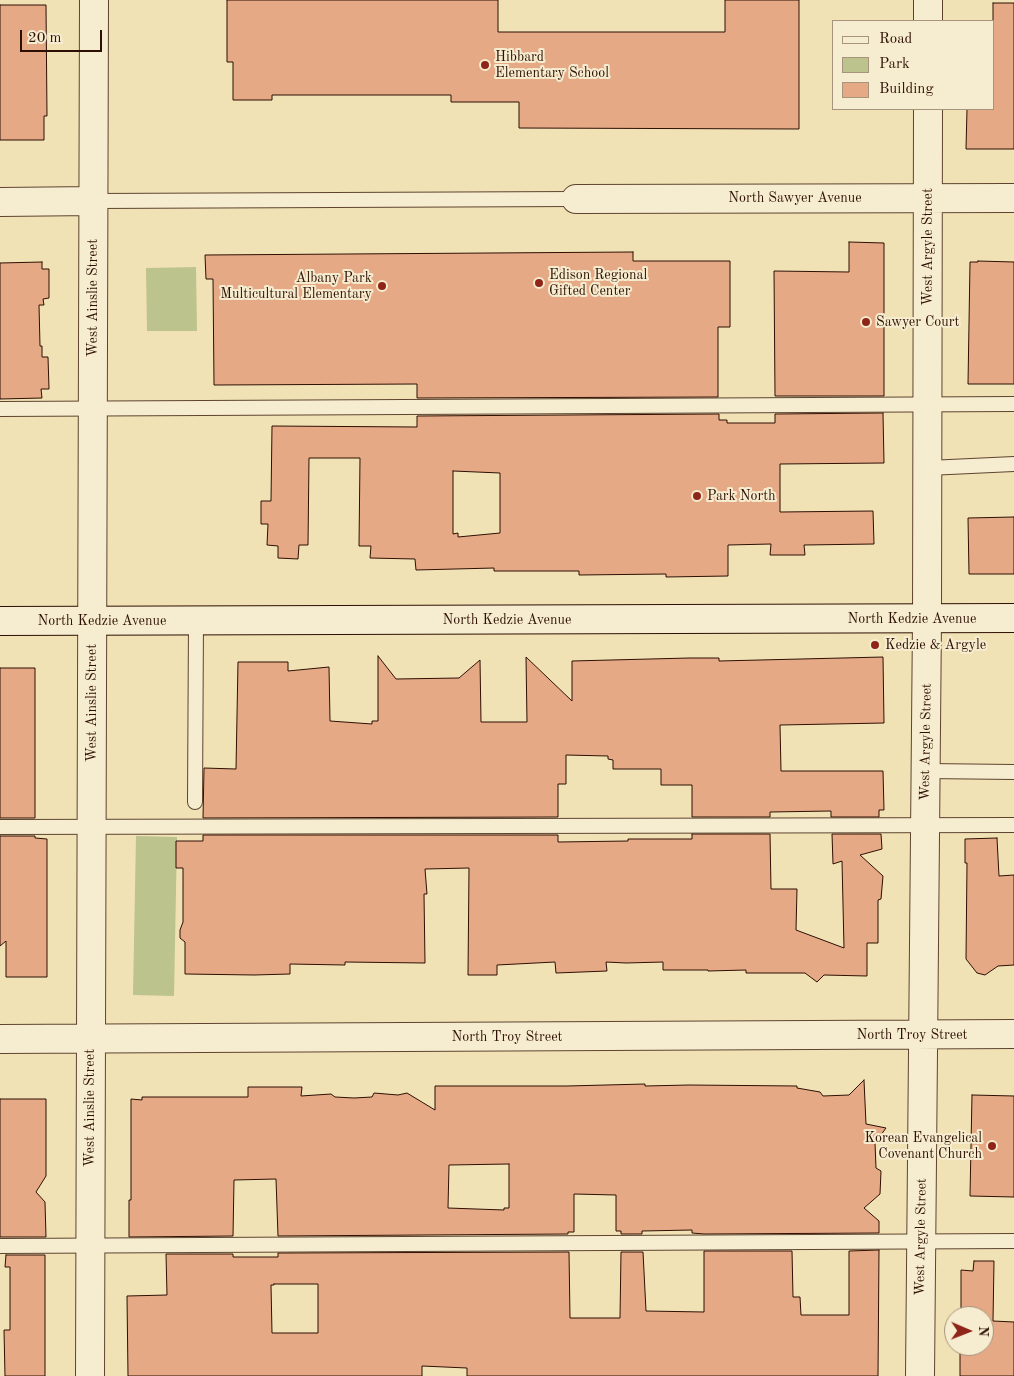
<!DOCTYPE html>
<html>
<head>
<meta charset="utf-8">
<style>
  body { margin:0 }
  #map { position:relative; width:1014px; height:1376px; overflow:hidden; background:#f1e2b5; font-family:"Old Standard TT",serif }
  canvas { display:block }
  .legend { position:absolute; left:832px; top:20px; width:162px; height:90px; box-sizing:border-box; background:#f6eccf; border:1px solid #a6947d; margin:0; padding:6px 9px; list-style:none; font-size:15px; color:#2d0f03 }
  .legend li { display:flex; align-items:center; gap:10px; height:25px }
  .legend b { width:25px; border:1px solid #a6947d }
  .north { position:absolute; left:944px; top:1306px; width:50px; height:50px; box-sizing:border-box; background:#f6eccf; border:1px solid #a6947d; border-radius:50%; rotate:91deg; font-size:14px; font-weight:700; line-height:20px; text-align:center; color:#2d0f03 }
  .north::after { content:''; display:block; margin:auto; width:18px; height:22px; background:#8f2418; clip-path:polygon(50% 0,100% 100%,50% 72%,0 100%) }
  .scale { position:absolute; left:20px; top:30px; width:82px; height:22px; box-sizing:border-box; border:2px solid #2d0f03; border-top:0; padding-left:6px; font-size:15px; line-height:18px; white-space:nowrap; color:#2d0f03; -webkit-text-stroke:4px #f6eccf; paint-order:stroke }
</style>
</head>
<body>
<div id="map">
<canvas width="1014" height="1376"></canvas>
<ul class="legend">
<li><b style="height:6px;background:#f6eccf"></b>Road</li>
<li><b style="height:14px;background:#bcc38c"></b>Park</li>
<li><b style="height:14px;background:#e6a986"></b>Building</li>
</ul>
<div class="north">N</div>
<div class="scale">20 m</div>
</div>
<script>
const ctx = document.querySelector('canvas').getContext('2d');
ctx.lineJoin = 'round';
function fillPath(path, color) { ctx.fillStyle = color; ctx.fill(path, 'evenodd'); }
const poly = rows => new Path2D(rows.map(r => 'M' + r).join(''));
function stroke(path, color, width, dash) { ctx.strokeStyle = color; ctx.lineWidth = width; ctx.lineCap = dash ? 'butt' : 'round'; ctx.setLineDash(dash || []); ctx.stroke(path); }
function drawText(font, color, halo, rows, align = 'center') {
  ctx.font = font + ' "Old Standard TT",serif'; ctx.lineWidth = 4; ctx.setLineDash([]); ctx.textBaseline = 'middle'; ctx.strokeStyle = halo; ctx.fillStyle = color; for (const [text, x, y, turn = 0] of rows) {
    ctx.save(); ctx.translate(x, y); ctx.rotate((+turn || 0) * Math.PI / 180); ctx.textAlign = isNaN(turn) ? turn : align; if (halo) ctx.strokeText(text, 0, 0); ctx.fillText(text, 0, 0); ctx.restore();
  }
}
const green = poly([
  [196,267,197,331,147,331,146,268],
  [136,836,177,837,174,996,133,995]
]);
const building = poly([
  [227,0,498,0,498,32,725,32,725,0,799,0,799,129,519,128,519,102,451,102,451,95,272,95,272,100,233,100,233,62,227,62,227,0],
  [993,3,1014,3,1014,149,966,149,967,109,993,109,993,3],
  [0,5,46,5,47,116,44,116,44,140,0,140,0,5],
  [849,242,884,243,884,396,775,396,774,271,849,272,849,242],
  [633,252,633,261,730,261,730,327,718,327,718,397,417,398,417,384,214,385,213,279,206,279,205,255,633,252],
  [978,261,1014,262,1014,384,968,384,970,262,978,262,978,261],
  [42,262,42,269,49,269,49,298,43,299,44,305,39,305,40,346,42,346,42,357,48,357,49,389,41,389,42,398,0,399,0,263,42,262],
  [883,413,884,463,780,464,780,512,873,511,874,544,804,545,805,555,770,555,771,544,728,545,728,576,666,577,666,574,579,575,579,571,494,571,494,568,416,570,415,559,370,558,371,546,359,546,360,458,309,458,308,545,299,545,298,559,278,558,278,546,267,545,268,524,261,524,261,501,271,501,272,426,417,427,417,416,719,414,719,420,727,420,727,423,775,423,775,414,883,413],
  [453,471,500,473,500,533,458,537,458,533,453,534,453,471],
  [1014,517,1014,574,969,574,968,518,1014,517],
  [378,656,396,679,459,678,480,660,481,722,527,722,526,657,572,701,572,661,689,658,719,658,719,661,883,657,884,723,780,725,781,771,883,771,884,810,879,810,879,817,831,817,831,811,770,812,770,817,692,817,692,785,661,785,661,769,613,769,613,760,608,759,608,756,566,755,566,784,558,784,558,817,203,818,204,768,236,769,238,662,288,662,288,671,329,667,330,721,372,724,372,721,378,721,378,656],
  [0,668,35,668,35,818,0,818,0,668],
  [692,834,770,834,771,889,797,889,796,930,844,948,842,861,833,864,832,834,881,834,882,849,860,855,883,876,881,899,878,900,878,943,867,943,867,976,824,975,817,982,805,973,746,973,746,970,708,971,708,970,663,970,663,962,626,963,606,962,607,971,556,973,555,962,497,965,497,975,468,975,469,868,425,869,427,894,424,894,425,963,345,962,345,965,290,964,290,974,254,975,185,974,185,942,180,938,180,930,183,922,183,868,176,868,176,841,203,841,203,835,558,835,558,842,628,841,628,839,692,839,692,834],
  [0,836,35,836,35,838,47,839,47,977,6,977,6,941,0,946,0,836],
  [997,838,999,876,1014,875,1014,965,998,966,985,975,977,973,966,959,967,863,965,863,965,839,997,838],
  [864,1080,866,1124,886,1128,875,1143,876,1168,881,1171,880,1194,864,1208,879,1221,879,1233,704,1234,692,1233,692,1230,642,1231,642,1234,621,1234,621,1231,616,1231,616,1195,574,1194,574,1232,568,1232,568,1234,278,1236,276,1179,234,1180,233,1236,129,1237,129,1200,131,1200,131,1099,142,1100,142,1097,248,1097,248,1087,302,1087,301,1096,331,1094,335,1097,354,1098,372,1097,374,1093,398,1095,407,1093,435,1110,435,1086,567,1086,645,1084,645,1086,689,1085,797,1086,797,1088,820,1092,823,1096,849,1095,864,1080],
  [509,1164,509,1208,504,1208,504,1210,448,1208,449,1165,509,1164],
  [972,1095,1014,1096,1014,1197,970,1196,972,1095],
  [0,1099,46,1099,46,1176,36,1192,45,1202,46,1237,0,1237,0,1099],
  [879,1250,878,1376,467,1376,467,1368,422,1366,422,1376,128,1376,127,1296,167,1295,166,1254,233,1254,233,1257,278,1257,278,1253,569,1252,570,1318,620,1318,621,1252,643,1252,646,1311,704,1312,704,1251,792,1251,793,1297,800,1297,801,1315,849,1315,849,1251,879,1250],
  [274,1284,318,1284,318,1333,272,1333,271,1285,274,1285,274,1284],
  [6,1255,45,1255,45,1376,5,1376,4,1330,10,1330,10,1267,5,1267,6,1255],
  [974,1261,994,1261,993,1321,1014,1322,1014,1376,960,1376,960,1346,984,1346,984,1316,961,1316,961,1270,973,1271,974,1261]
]);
const service = poly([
  [93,201,576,199],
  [0,409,1014,404],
  [928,468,1014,464],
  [926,771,1014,772],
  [195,802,196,621],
  [0,827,1014,825],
  [0,1246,1014,1241]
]);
const minor = poly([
  [928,21,928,0],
  [576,199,1014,198],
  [0,202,93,201],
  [0,1039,1014,1034],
  [90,1376,94,0],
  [920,1376,927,619,928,109]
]);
const secondary = poly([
  [0,621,1014,618]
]);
const markers = [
  [485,65,5,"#8f2418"],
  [539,283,5,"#8f2418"],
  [382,286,5,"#8f2418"],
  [866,322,5,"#8f2418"],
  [697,496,5,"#8f2418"],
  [875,645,5,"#8f2418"],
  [992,1146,5,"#8f2418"]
];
const poiNames = [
  ["Hibbard",495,57],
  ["Elementary School",495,73],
  ["Edison Regional",549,275],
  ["Gifted Center",549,291],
  ["Albany Park",372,278,"right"],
  ["Multicultural Elementary",372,294,"right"],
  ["Sawyer Court",876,322],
  ["Park North",707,496],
  ["Kedzie & Argyle",885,645],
  ["Korean Evangelical",982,1138,"right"],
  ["Covenant Church",982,1154,"right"]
];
const streetNames = [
  ["North Sawyer Avenue",795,198],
  ["West Argyle Street",928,247,-90],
  ["West Ainslie Street",93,298,-90],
  ["North Kedzie Avenue",912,619],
  ["North Kedzie Avenue",507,620],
  ["North Kedzie Avenue",102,621],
  ["West Ainslie Street",92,703,-90],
  ["West Argyle Street",926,742,-89],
  ["North Troy Street",912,1035],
  ["North Troy Street",507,1037],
  ["West Ainslie Street",90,1108,-90],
  ["West Argyle Street",921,1237,-89]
];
fillPath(green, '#bcc38c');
fillPath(building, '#e6a986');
stroke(building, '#2d0f03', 1);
stroke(service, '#5e4430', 16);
stroke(minor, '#5e4430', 30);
stroke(secondary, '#2d0f03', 30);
stroke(service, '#f6eccf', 14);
stroke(minor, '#f6eccf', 28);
stroke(secondary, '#f6eccf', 28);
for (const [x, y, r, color] of markers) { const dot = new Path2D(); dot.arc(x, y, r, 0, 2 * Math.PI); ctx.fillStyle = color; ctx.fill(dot); stroke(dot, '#f6eccf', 2); }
drawText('14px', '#2d0f03', '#f6eccf', poiNames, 'left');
drawText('14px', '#2d0f03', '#f6eccf', streetNames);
</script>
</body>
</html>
